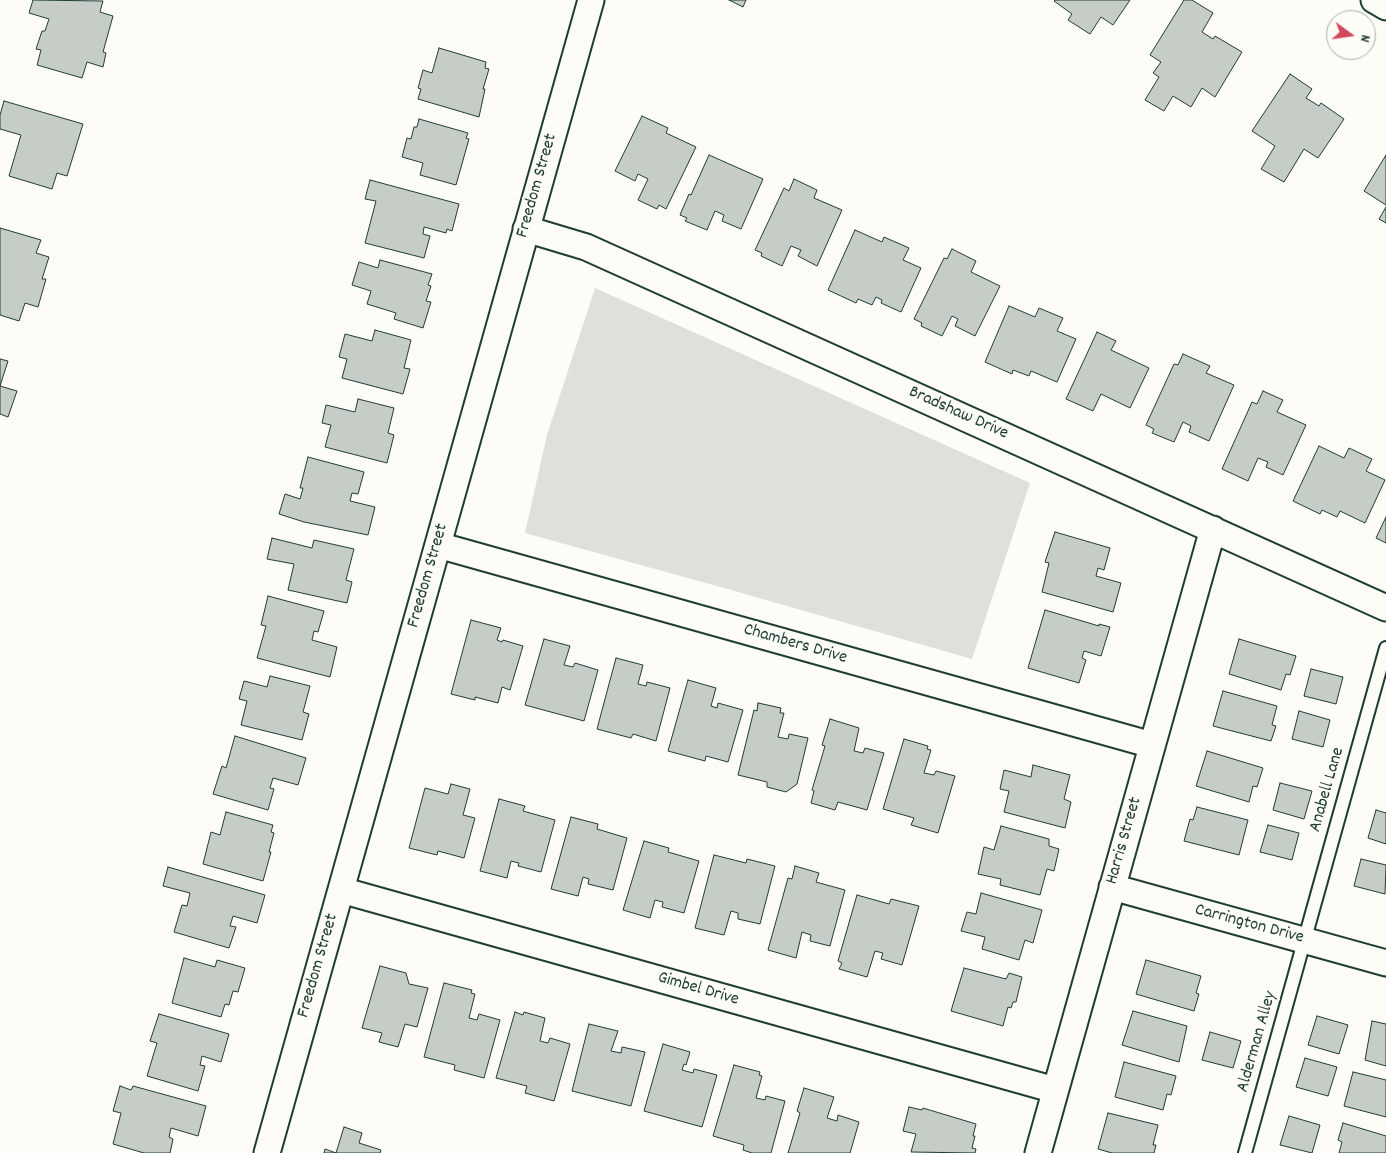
<!DOCTYPE html>
<html>
<head>
<meta charset="utf-8">
<style>
  body { margin:0 }
  #map { position:relative; width:1386px; height:1153px; overflow:hidden; background:#fdfcf7; font-family:Dekko,sans-serif }
  canvas { display:block }
  .north { position:absolute; left:1326px; top:10px; width:50px; height:50px; box-sizing:border-box; background:#fdfcf7; border:1px solid #a4b0a9; border-radius:50%; rotate:104deg; font-size:14px; font-weight:700; line-height:20px; text-align:center; color:#1f3d34 }
  .north::after { content:''; display:block; margin:auto; width:18px; height:22px; background:#d1495b; clip-path:polygon(50% 0,100% 100%,50% 72%,0 100%) }
</style>
</head>
<body>
<div id="map">
<canvas width="1386" height="1153"></canvas>
<div class="north">N</div>
</div>
<script>
const ctx = document.querySelector('canvas').getContext('2d');
ctx.lineJoin = 'round';
function fillPath(path, color) { ctx.fillStyle = color; ctx.fill(path, 'evenodd'); }
const poly = rows => new Path2D(rows.map(r => 'M' + r).join(''));
function stroke(path, color, width, dash) { ctx.strokeStyle = color; ctx.lineWidth = width; ctx.lineCap = dash ? 'butt' : 'round'; ctx.setLineDash(dash || []); ctx.stroke(path); }
function drawText(font, color, halo, rows, align = 'center') {
  ctx.font = font + ' Dekko,sans-serif'; ctx.lineWidth = 5; ctx.setLineDash([]); ctx.textBaseline = 'middle'; ctx.strokeStyle = halo; ctx.fillStyle = color; for (const [text, x, y, turn = 0] of rows) {
    ctx.save(); ctx.translate(x, y); ctx.rotate((+turn || 0) * Math.PI / 180); ctx.textAlign = isNaN(turn) ? turn : align; if (halo) ctx.strokeText(text, 0, 0); ctx.fillText(text, 0, 0); ctx.restore();
  }
}
const green = poly([
  [595,288,1030,483,972,659,731,590,525,533,547,435]
]);
const building = poly([
  [33,0,103,1,100,12,113,16,103,52,106,53,103,67,87,62,82,78,37,65,41,50,36,49,42,31,45,31,49,19,29,13,33,0],
  [729,0,746,0,743,7,729,0],
  [1055,0,1130,0,1113,25,1101,17,1090,34,1068,20,1072,14,1054,1,1055,0],
  [1184,0,1192,0,1213,13,1202,32,1213,39,1215,36,1242,52,1215,97,1202,88,1191,107,1173,96,1164,111,1145,100,1159,77,1153,73,1161,62,1150,55,1184,0],
  [439,48,486,62,485,68,489,69,483,89,485,89,479,117,418,99,421,89,418,88,423,70,432,73,439,48],
  [1290,74,1312,89,1306,98,1319,106,1321,103,1344,119,1318,158,1304,149,1284,182,1261,169,1275,146,1252,131,1290,74],
  [4,101,83,124,67,176,57,173,52,189,9,176,21,135,0,129,0,115,4,101],
  [642,116,668,128,666,133,696,147,666,209,659,205,657,209,638,200,648,179,638,174,635,181,615,171,642,116],
  [419,119,468,133,466,138,469,139,456,185,420,175,423,163,402,157,407,138,411,139,414,127,417,127,419,119],
  [709,155,763,179,741,229,722,221,724,215,715,211,707,230,685,221,687,218,680,215,689,194,691,195,709,155],
  [1386,155,1386,205,1364,191,1386,155],
  [794,179,817,190,814,198,842,210,817,266,798,256,801,250,791,246,782,266,761,256,762,253,755,250,784,188,789,191,794,179],
  [370,180,459,204,452,231,447,229,446,233,424,227,423,234,430,236,424,258,365,243,376,201,365,199,370,180],
  [1386,207,1386,223,1379,219,1386,207],
  [0,228,41,240,36,253,49,257,42,279,46,279,38,307,25,303,19,321,0,315,0,228],
  [855,230,882,242,884,237,909,248,903,260,921,268,901,312,881,303,882,300,876,297,872,305,858,299,856,303,828,290,855,230],
  [952,249,976,261,971,272,1000,286,975,336,955,326,958,319,952,316,942,336,921,326,922,323,914,319,944,258,947,259,952,249],
  [380,260,432,274,428,285,431,286,426,301,431,302,423,328,394,319,396,313,367,304,371,291,352,285,359,262,378,268,380,260],
  [1009,306,1035,317,1039,308,1063,318,1057,331,1076,339,1057,382,1031,371,1029,376,1013,370,1012,374,985,362,1009,306],
  [375,330,411,340,404,368,410,369,403,394,342,378,347,359,339,357,345,334,372,341,375,330],
  [1097,332,1116,341,1111,350,1149,368,1130,408,1101,394,1093,411,1066,399,1097,332],
  [1183,354,1210,366,1206,373,1234,385,1209,441,1189,432,1191,426,1183,422,1174,442,1152,433,1154,429,1146,425,1174,364,1178,365,1183,354],
  [0,359,8,361,0,386,17,391,8,417,0,414,0,359],
  [1263,391,1283,400,1277,412,1306,425,1283,475,1266,467,1268,462,1258,458,1248,481,1222,469,1252,402,1257,404,1263,391],
  [358,399,394,408,388,433,394,435,387,463,325,447,331,425,322,423,326,405,355,412,358,399],
  [1319,446,1344,458,1349,448,1372,459,1366,471,1385,480,1365,523,1340,511,1337,517,1322,510,1320,514,1293,501,1319,446],
  [308,457,364,472,358,494,352,493,350,501,375,507,368,535,304,522,279,514,285,494,300,499,303,488,300,488,308,457],
  [1386,517,1386,543,1376,538,1386,517],
  [1055,532,1110,548,1104,570,1098,568,1096,576,1121,583,1113,612,1042,592,1049,563,1045,562,1055,532],
  [272,538,312,548,314,540,354,549,346,580,352,582,347,603,288,590,294,564,267,559,272,538],
  [268,596,324,611,318,632,314,631,312,640,337,647,330,677,257,658,266,626,261,625,268,596],
  [1045,610,1099,626,1099,624,1110,627,1101,656,1084,651,1082,658,1086,660,1079,683,1028,668,1045,610],
  [471,620,501,628,497,640,502,642,503,640,523,646,510,690,502,687,498,703,475,697,475,700,451,694,471,620],
  [544,639,570,646,564,665,573,667,575,663,598,670,584,721,525,705,544,639],
  [1239,639,1296,656,1290,675,1286,674,1281,690,1229,674,1239,639],
  [616,658,643,665,638,684,646,686,647,682,670,688,656,741,633,734,631,738,597,729,616,658],
  [1311,669,1343,677,1336,704,1304,696,1311,669],
  [270,676,310,686,303,712,309,714,302,740,241,725,247,701,239,699,244,681,267,687,270,676],
  [688,680,716,688,711,706,717,708,718,703,743,710,728,762,706,756,705,761,668,751,688,680],
  [1223,691,1277,706,1272,725,1276,726,1271,741,1213,726,1223,691],
  [758,703,781,708,780,713,784,713,778,737,788,739,789,734,808,738,797,784,786,792,767,787,767,782,738,775,754,710,757,711,758,703],
  [1299,711,1330,720,1323,747,1292,739,1299,711],
  [830,719,859,728,854,751,863,753,865,748,884,753,867,810,838,802,835,810,811,803,814,791,812,790,825,746,822,745,830,719],
  [235,736,306,758,298,785,273,778,270,788,274,789,268,810,213,794,222,766,226,768,235,736],
  [904,739,928,746,927,749,931,750,924,773,934,775,936,771,955,776,938,833,911,825,914,818,883,809,904,739],
  [1207,751,1263,768,1257,787,1253,786,1249,802,1196,786,1207,751],
  [1033,765,1070,775,1064,799,1071,802,1065,828,1004,812,1009,791,1000,789,1004,770,1031,777,1033,765],
  [1280,783,1312,791,1304,819,1273,810,1280,783],
  [451,784,470,789,463,815,475,818,464,858,438,851,437,855,409,848,425,788,448,794,451,784],
  [499,799,525,806,523,811,555,820,541,872,518,866,519,863,511,861,507,878,480,871,499,799],
  [1197,807,1248,820,1239,855,1184,841,1190,819,1193,820,1197,807],
  [1376,810,1386,813,1386,844,1368,838,1376,810],
  [226,812,273,825,271,832,274,833,269,852,271,852,263,881,203,864,211,832,220,835,226,812],
  [571,817,598,824,597,829,627,838,613,890,588,884,589,879,583,877,578,896,551,889,571,817],
  [1268,825,1299,833,1292,860,1260,852,1268,825],
  [1001,826,1049,839,1049,846,1059,849,1054,871,1047,869,1040,895,1000,885,1001,879,978,874,984,847,994,850,1001,826],
  [644,841,669,848,668,852,699,861,684,913,662,907,663,902,655,900,650,918,623,910,644,841],
  [714,855,746,863,747,859,775,866,760,924,738,919,738,913,731,911,724,935,695,928,714,855],
  [1361,859,1386,865,1385,894,1354,886,1361,859],
  [795,866,819,873,816,882,845,890,830,946,810,941,811,935,802,932,796,958,768,950,788,878,792,879,795,866],
  [168,867,265,895,257,923,233,916,230,926,236,927,229,948,174,932,182,905,187,906,190,893,163,886,168,867],
  [981,893,1042,910,1033,943,1025,940,1019,960,982,949,985,937,961,931,967,912,976,914,981,893],
  [857,895,889,904,891,899,919,906,902,965,881,959,883,953,875,951,867,977,839,969,842,963,838,961,857,895],
  [184,958,215,967,217,960,245,968,238,992,233,991,229,1005,225,1004,221,1017,172,1003,184,958],
  [1146,960,1201,976,1196,993,1199,994,1194,1011,1136,994,1146,960],
  [380,966,406,973,409,984,428,988,417,1027,405,1024,398,1047,379,1042,382,1033,362,1028,380,966],
  [964,968,1006,979,1009,973,1022,977,1016,1002,1013,1002,1011,1008,1008,1007,1003,1026,951,1011,964,968],
  [444,983,472,990,471,993,475,994,469,1018,477,1020,479,1014,500,1020,484,1078,454,1070,455,1065,424,1057,444,983],
  [1133,1011,1187,1026,1179,1062,1122,1045,1133,1011],
  [515,1012,523,1015,524,1012,545,1018,540,1041,548,1043,550,1038,570,1044,554,1101,525,1093,527,1086,496,1078,515,1012],
  [159,1014,229,1034,221,1062,202,1056,200,1065,205,1066,198,1091,147,1076,157,1043,150,1041,159,1014],
  [1317,1016,1348,1025,1339,1054,1308,1045,1317,1016],
  [1372,1021,1386,1024,1386,1066,1365,1060,1372,1021],
  [589,1024,618,1031,611,1051,621,1053,622,1047,645,1052,631,1106,572,1091,589,1024],
  [1210,1032,1241,1041,1233,1068,1202,1060,1210,1032],
  [663,1044,690,1052,686,1065,684,1064,682,1070,693,1073,694,1069,717,1075,702,1127,644,1111,663,1044],
  [1305,1058,1337,1067,1328,1096,1296,1087,1305,1058],
  [1124,1062,1176,1076,1171,1095,1167,1094,1163,1110,1115,1097,1124,1062],
  [734,1065,760,1072,759,1075,762,1076,756,1098,765,1100,766,1096,785,1101,771,1153,752,1153,743,1150,744,1145,713,1136,734,1065],
  [1353,1072,1386,1080,1386,1117,1344,1106,1353,1072],
  [120,1086,131,1090,133,1086,206,1106,198,1136,171,1128,169,1137,173,1139,170,1153,144,1153,113,1144,121,1113,113,1111,120,1086],
  [804,1088,834,1097,827,1118,837,1121,838,1115,859,1122,850,1153,788,1153,800,1113,797,1111,804,1088],
  [909,1107,922,1110,923,1108,976,1124,973,1136,975,1136,972,1148,976,1149,975,1153,911,1152,916,1134,903,1131,909,1107],
  [1108,1113,1158,1125,1153,1145,1156,1145,1154,1153,1112,1153,1098,1149,1108,1113],
  [1289,1116,1320,1125,1312,1153,1280,1145,1289,1116],
  [1343,1123,1386,1136,1386,1153,1339,1153,1342,1142,1338,1140,1343,1123],
  [344,1127,362,1133,359,1143,381,1150,380,1153,324,1153,325,1149,336,1153,344,1127]
]);
const service = poly([
  [1245,1153,1386,648]
]);
const minor = poly([
  [1374,0,1386,7],
  [526,229,586,247,1386,608],
  [438,545,1152,745],
  [1112,887,1386,963],
  [341,890,1055,1090],
  [267,1153,591,0],
  [1038,1153,1213,529]
]);
const streetNames = [
  ["Freedom Street",538,186,-74],
  ["Bradshaw Drive",958,414,24],
  ["Freedom Street",429,576,-74],
  ["Chambers Drive",795,645,16],
  ["Anabell Lane",1328,790,-74],
  ["Harris Street",1125,841,-74],
  ["Carrington Drive",1249,925,15],
  ["Freedom Street",319,966,-74],
  ["Gimbel Drive",698,990,16],
  ["Alderman Alley",1258,1042,-74]
];
fillPath(green, '#dde0db');
fillPath(building, '#c6cdc7');
stroke(building, '#1f3d34', 1);
stroke(service, '#1f3d34', 16);
stroke(minor, '#1f3d34', 29);
stroke(service, '#fdfcf7', 12);
stroke(minor, '#fdfcf7', 25);
drawText('18px', '#1f3d34', '#fdfcf7', streetNames);
</script>
</body>
</html>
